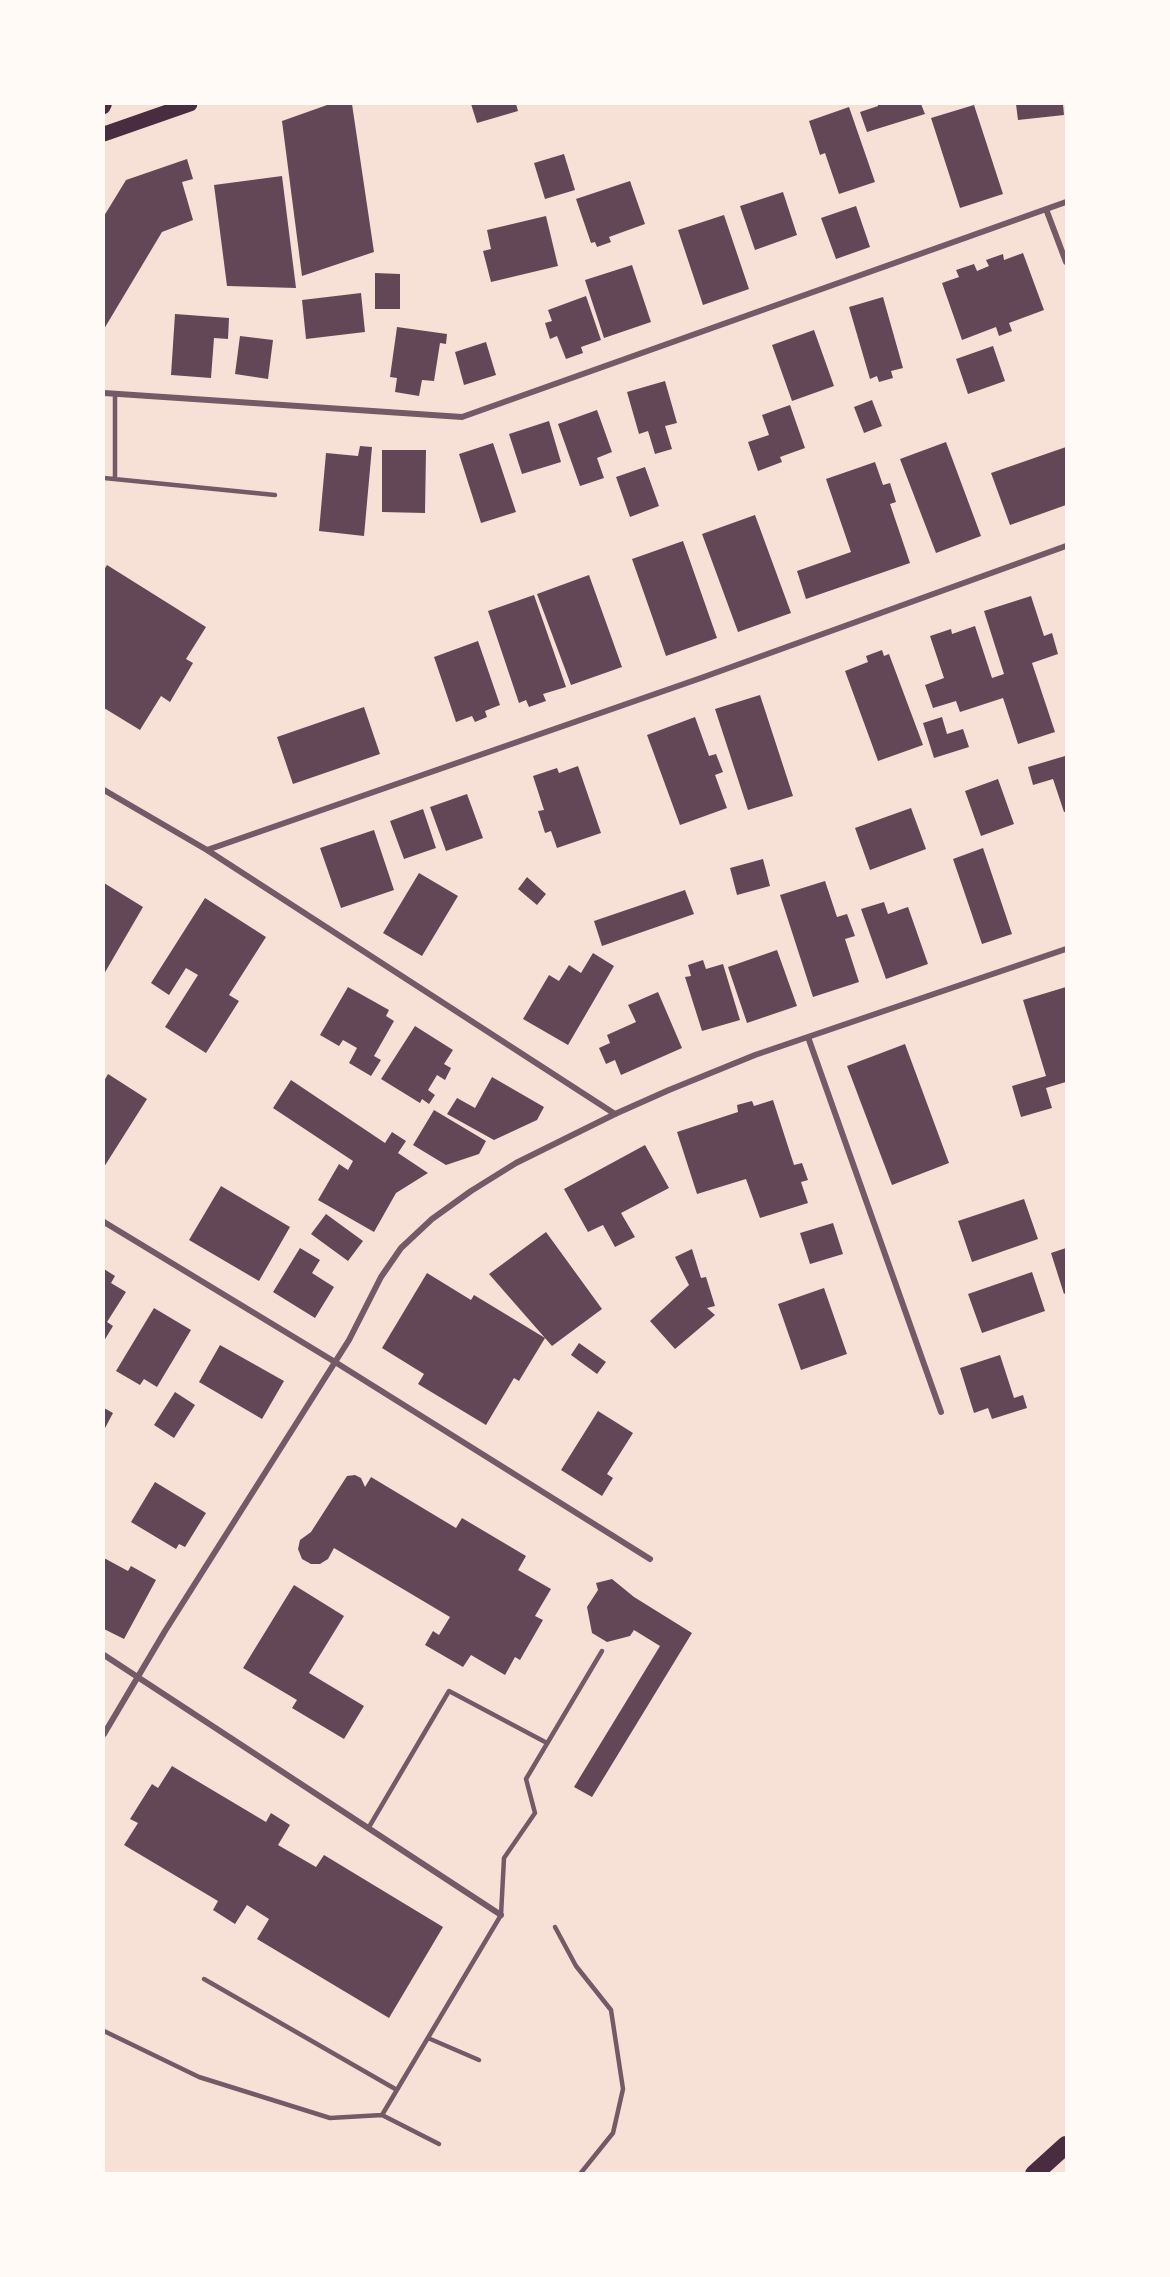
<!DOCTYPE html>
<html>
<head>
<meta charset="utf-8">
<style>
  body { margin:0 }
  #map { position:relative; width:1170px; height:2277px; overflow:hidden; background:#f7e1d7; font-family:"Archivo Narrow",sans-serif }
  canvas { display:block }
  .frame { position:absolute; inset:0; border:105px solid #fffaf5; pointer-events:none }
</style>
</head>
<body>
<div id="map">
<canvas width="1170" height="2277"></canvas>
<div class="frame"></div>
</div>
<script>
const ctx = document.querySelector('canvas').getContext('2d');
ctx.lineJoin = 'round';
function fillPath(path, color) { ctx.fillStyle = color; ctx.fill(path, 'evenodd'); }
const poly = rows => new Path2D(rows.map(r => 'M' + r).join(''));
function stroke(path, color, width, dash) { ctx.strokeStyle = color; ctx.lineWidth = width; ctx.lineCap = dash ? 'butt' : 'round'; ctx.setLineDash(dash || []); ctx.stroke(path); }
const building = poly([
  [330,104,352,104,374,252,302,276,282,121],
  [471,104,516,104,518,111,477,123],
  [878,104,921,104,925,114,867,132,860,112,878,106],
  [1016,104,1063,104,1064,115,1018,120],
  [974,105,1003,194,960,208,931,118],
  [849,107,875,182,839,194,825,153,820,155,809,121],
  [564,154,575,190,545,199,534,163],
  [187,159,193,179,182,182,193,220,162,232,104,329,104,216,126,180],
  [282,176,296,288,227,286,214,185],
  [630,181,645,224,609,237,611,242,597,247,595,242,591,243,576,199],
  [783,192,797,235,755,250,740,206],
  [856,206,870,247,836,259,821,218],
  [724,215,749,289,703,305,678,230],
  [546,216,558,266,491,282,483,251,491,249,487,230],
  [1023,253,1044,310,1009,323,1012,331,999,336,996,327,962,340,942,283,959,277,956,270,974,264,977,271,989,266,986,260,1003,254,1004,260],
  [632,265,651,322,604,338,585,280],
  [375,273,400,274,400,309,375,309],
  [361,293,365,332,306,339,302,300],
  [586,296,601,340,581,347,583,353,566,359,557,336,550,339,545,323,552,321,548,310],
  [883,297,903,368,891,371,893,378,879,382,877,376,870,379,849,307],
  [175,314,229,318,228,339,214,338,211,378,171,375],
  [397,327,447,334,446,344,440,343,434,381,422,380,419,396,395,392,397,378,390,377],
  [814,330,834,386,792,401,772,345],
  [240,336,273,340,268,379,235,374],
  [486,342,496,375,464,385,455,352],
  [993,346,1005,381,968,394,956,359],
  [665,381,677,423,665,426,672,449,655,454,648,431,639,434,627,392],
  [872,400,882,426,864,433,854,407],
  [790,405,805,448,780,457,782,462,758,471,748,442,769,435,762,415],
  [597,410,612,452,597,458,604,478,580,486,558,424],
  [549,421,561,462,522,474,509,434],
  [946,442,981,536,936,553,900,459],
  [493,443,516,512,481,523,459,454],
  [360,446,372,447,364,536,319,531,326,453,358,456],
  [1066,447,1066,505,1010,525,991,473],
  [382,450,426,450,425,513,382,512],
  [875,462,883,485,890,483,896,502,890,504,910,563,806,599,797,571,851,552,826,479],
  [645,467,659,506,630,517,616,477],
  [755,515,791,613,738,632,702,534],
  [683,541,717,638,666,656,632,559],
  [107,565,206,627,186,659,193,663,170,702,161,696,140,730,104,708,104,570],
  [589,575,622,667,571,685,537,594],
  [534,595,566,687,543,694,546,701,529,707,526,700,519,703,488,611],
  [1031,596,1044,636,1052,633,1058,654,1032,663,1055,732,1018,744,1003,698,960,712,956,701,933,708,925,685,944,678,930,636,951,629,952,634,975,626,992,678,1004,674,984,611],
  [478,641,500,705,485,711,487,717,475,722,472,716,456,722,434,657],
  [882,650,884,656,889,654,923,745,878,761,845,671,868,662,866,656],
  [760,695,793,796,748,810,715,709],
  [364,707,380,754,293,784,277,737],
  [695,717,709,756,716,754,723,772,715,775,727,808,680,825,647,735],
  [942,717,947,734,963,729,969,747,934,758,923,723],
  [1065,756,1066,812,1064,812,1053,779,1033,785,1028,767],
  [578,766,601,833,557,848,551,831,545,833,538,811,544,810,533,776,557,768,559,773],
  [998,779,1014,824,981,836,965,791],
  [467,794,483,838,446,851,430,807],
  [911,808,926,849,870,870,855,828],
  [423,809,436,848,404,859,390,821],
  [374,830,394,890,341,908,320,848],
  [983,848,1012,934,982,944,953,859],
  [763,859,770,886,737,895,730,868],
  [419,873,458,896,422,956,383,933],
  [527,877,546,894,537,905,518,889],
  [825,881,837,917,847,914,855,936,845,939,859,982,813,997,780,895],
  [104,883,143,907,104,974],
  [685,890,694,914,602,946,594,921],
  [205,898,266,937,229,995,239,1001,206,1053,165,1027,198,975,186,968,169,995,151,983],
  [884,902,888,914,908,907,928,964,886,979,861,909],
  [777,950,797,1006,747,1023,728,967],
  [593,953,614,966,568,1045,523,1019,549,975,559,981,569,965,581,973],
  [703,960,706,969,723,964,740,1020,702,1031,685,977,691,976,688,965],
  [348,987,389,1010,386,1016,394,1021,374,1056,381,1060,371,1076,349,1063,357,1048,343,1040,339,1046,320,1035],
  [1066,987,1066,1082,1046,1088,1052,1108,1021,1117,1012,1086,1046,1076,1023,1000],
  [658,992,682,1048,621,1075,615,1060,606,1064,599,1048,610,1043,607,1035,636,1022,628,1005],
  [415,1026,453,1050,444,1064,451,1068,445,1080,437,1075,428,1090,435,1095,429,1104,422,1099,420,1103,381,1079],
  [905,1044,949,1163,892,1185,847,1066],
  [108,1074,147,1099,104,1167,104,1081],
  [492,1077,544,1107,537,1120,494,1140,447,1114,457,1098,475,1108],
  [291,1080,385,1143,392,1132,406,1141,398,1153,428,1173,396,1193,374,1232,318,1200,339,1164,348,1170,353,1161,273,1108],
  [773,1100,794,1165,802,1163,808,1180,801,1182,808,1203,760,1218,746,1179,697,1194,677,1132,738,1112,737,1105,752,1101,754,1106],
  [434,1110,486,1141,479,1154,446,1165,413,1145],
  [645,1145,669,1188,621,1213,635,1237,615,1247,603,1225,588,1232,564,1189],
  [221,1186,290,1227,259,1281,189,1240],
  [1024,1199,1038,1239,972,1262,958,1221],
  [326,1214,363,1241,348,1261,311,1234],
  [833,1223,843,1254,810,1264,800,1233],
  [546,1232,602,1309,552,1346,489,1274],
  [300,1248,320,1260,312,1273,334,1287,315,1318,273,1292],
  [1066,1248,1066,1293,1064,1294,1051,1253],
  [692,1249,701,1278,706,1277,715,1306,707,1308,715,1315,675,1349,650,1321,689,1285,675,1257],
  [104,1269,115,1276,111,1283,126,1292,107,1322,113,1326,104,1341],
  [1032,1272,1045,1311,982,1333,968,1294],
  [427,1273,471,1300,474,1295,545,1338,519,1381,514,1378,486,1425,418,1384,424,1374,382,1348],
  [824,1288,847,1354,801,1370,778,1304],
  [154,1308,191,1330,157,1387,144,1379,140,1385,116,1371],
  [579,1343,606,1362,597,1374,571,1355],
  [220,1345,284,1381,262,1419,199,1382],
  [1000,1355,1014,1398,1023,1395,1027,1408,992,1419,988,1408,974,1413,960,1368],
  [175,1392,195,1405,174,1438,154,1425],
  [104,1408,113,1413,104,1430],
  [598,1411,633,1433,607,1474,613,1478,602,1496,561,1470],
  [355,1475,361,1478,365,1487,371,1477,456,1528,462,1518,526,1556,518,1570,551,1589,535,1616,543,1620,520,1660,515,1657,505,1675,471,1655,463,1667,425,1645,433,1631,439,1635,450,1617,334,1548,328,1559,320,1564,311,1564,302,1559,298,1549,300,1540,311,1532,347,1476],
  [155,1482,206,1513,185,1547,179,1544,176,1549,131,1522],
  [104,1558,128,1571,131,1566,156,1580,124,1639,104,1629],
  [612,1579,634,1597,692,1633,592,1797,574,1787,660,1646,634,1630,630,1636,607,1642,592,1633,587,1607,598,1590,596,1583],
  [294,1585,344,1616,309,1673,364,1706,344,1739,292,1708,297,1700,243,1668],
  [172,1766,266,1822,271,1813,290,1825,278,1845,316,1867,324,1855,443,1927,389,2018,257,1939,269,1919,247,1905,235,1924,213,1910,218,1901,124,1845,138,1823,130,1819,152,1784,158,1788]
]);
const service = poly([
  [115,394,115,478],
  [104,478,275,495],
  [369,1827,449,1691,547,1743],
  [555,1927,576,1966,611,2010,623,2089,613,2133,580,2174],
  [204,1979,397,2090],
  [104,2031,199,2077,330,2118,382,2115,501,1915,504,1858,535,1813,526,1779,602,1651],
  [428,2038,479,2060],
  [382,2115,439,2144]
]);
const minor = poly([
  [1046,209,1066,262],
  [104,393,462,417,1066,202],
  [104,790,207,850,615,1114],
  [207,850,701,678,1066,546],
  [808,1037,941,1412],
  [104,1222,335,1362,650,1559],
  [104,1655,501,1915],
  [104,1734,165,1631,349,1340,381,1277,401,1248,432,1219,471,1191,516,1163,615,1114,669,1090,755,1055,1066,949]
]);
const secondary = poly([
  [104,108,106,104]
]);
const primary = poly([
  [104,134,190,104]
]);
const motorway = poly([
  [1034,2174,1066,2145]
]);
fillPath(building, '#644757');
stroke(service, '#755966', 4.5);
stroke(minor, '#755966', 6);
stroke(secondary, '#4a2c40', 12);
stroke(primary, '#4a2c40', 15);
stroke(motorway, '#4a2c40', 18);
</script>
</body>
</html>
